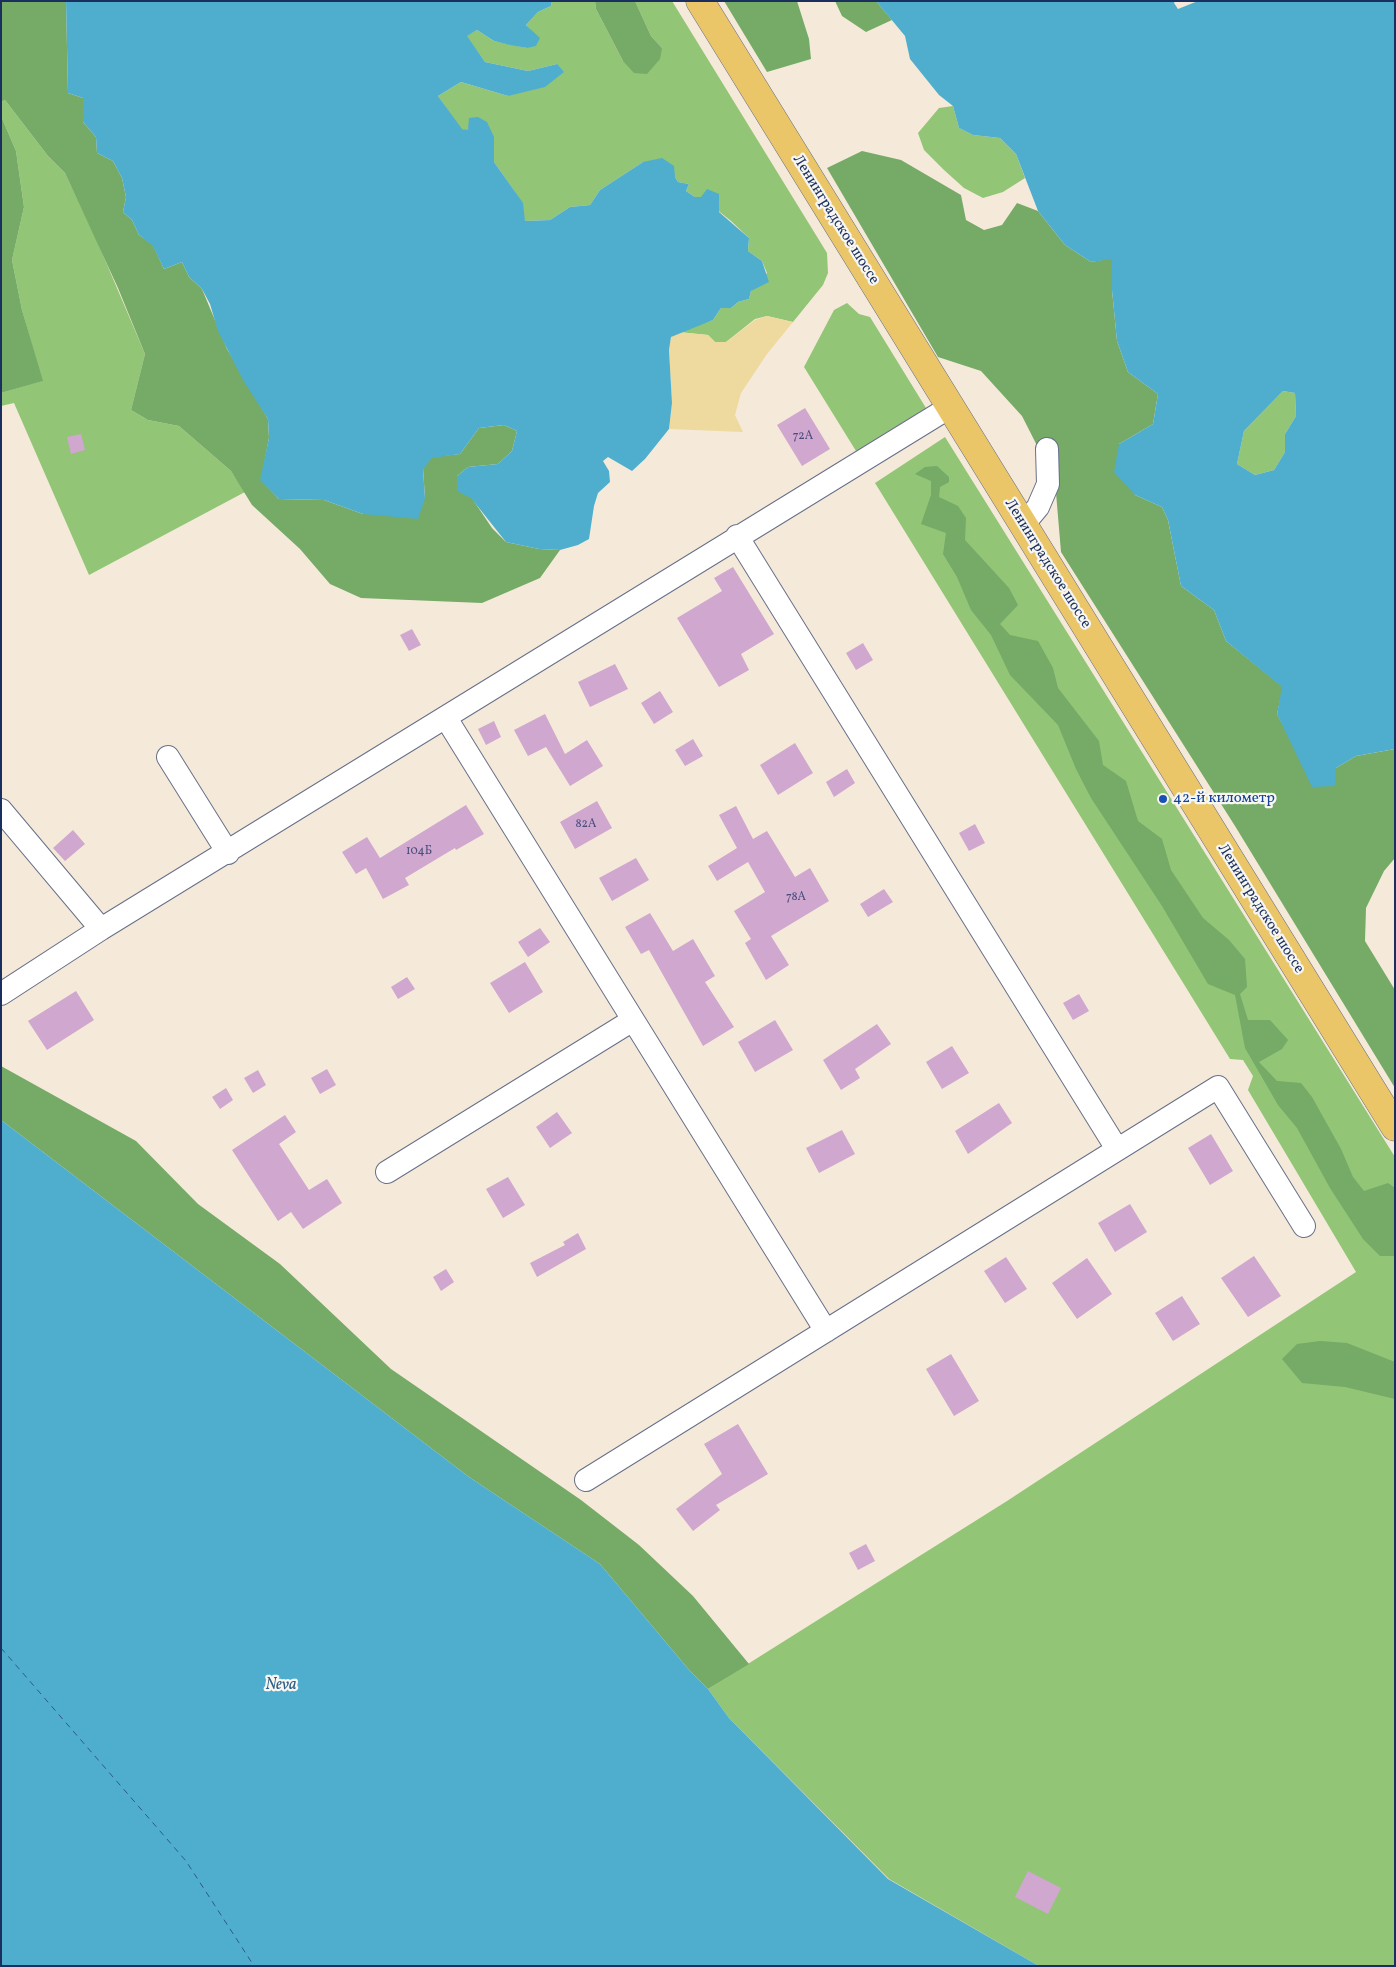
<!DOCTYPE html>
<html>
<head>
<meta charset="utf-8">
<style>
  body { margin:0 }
  #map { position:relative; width:1396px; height:1967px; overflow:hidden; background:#f5ead9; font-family:Vollkorn,serif }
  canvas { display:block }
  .frame { position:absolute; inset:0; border:2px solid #1b2f5e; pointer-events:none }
</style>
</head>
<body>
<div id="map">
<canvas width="1396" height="1967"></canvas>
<div class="frame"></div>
</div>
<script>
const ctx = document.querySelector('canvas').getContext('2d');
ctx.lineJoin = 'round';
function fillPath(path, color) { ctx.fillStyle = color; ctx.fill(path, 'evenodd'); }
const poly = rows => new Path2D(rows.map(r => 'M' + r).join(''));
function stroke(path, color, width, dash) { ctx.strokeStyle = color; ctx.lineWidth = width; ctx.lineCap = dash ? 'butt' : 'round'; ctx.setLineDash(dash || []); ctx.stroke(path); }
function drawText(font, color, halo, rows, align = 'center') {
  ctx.font = font + ' Vollkorn,serif'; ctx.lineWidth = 4.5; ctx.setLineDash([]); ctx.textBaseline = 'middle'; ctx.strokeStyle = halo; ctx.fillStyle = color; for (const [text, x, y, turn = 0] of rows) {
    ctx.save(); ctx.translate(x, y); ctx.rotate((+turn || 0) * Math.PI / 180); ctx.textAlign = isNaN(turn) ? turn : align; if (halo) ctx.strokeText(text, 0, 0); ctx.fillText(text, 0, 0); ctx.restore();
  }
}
const green = poly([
  [552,1,595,1,596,9,623,61,662,48,651,36,635,1,672,1,827,253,828,273,823,285,793,322,767,316,755,319,726,342,715,342,708,335,678,332,713,320,721,308,731,308,738,302,749,299,751,291,767,273,762,261,748,251,749,238,731,221,701,197,695,197,686,191,689,184,678,182,675,177,643,162,600,190,590,205,570,207,550,220,525,221,515,192,494,162,494,137,461,129,438,96,461,82,508,96,557,64,528,71,485,62,466,36,477,30,494,41,527,48,531,30,526,25,538,12,551,6],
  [5,100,48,156,65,173,97,241,145,354,131,410,148,420,179,426,231,471,245,492,89,575,14,403,1,406,1,393,42,381,22,310,12,260,24,207,16,151,1,116,1,102],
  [953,106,959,128,973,135,1000,138,1016,154,1025,178,1003,192,983,198,964,188,944,170,924,150,918,133,939,108],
  [847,303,859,314,870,317,926,408,856,451,804,367,834,310],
  [1283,391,1295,393,1296,416,1285,434,1285,452,1274,470,1255,475,1237,464,1244,431],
  [945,437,1395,1157,1395,1966,1039,1966,889,1879,729,1718,708,1689,1007,1501,1356,1272,1248,1090,1253,1076,1243,1060,1230,1059,875,483]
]);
const forest = poly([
  [1,1,66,1,68,93,83,98,83,122,96,137,97,153,113,161,122,178,126,197,123,212,132,220,139,235,153,245,164,269,182,262,189,277,202,289,227,349,268,419,269,438,261,480,279,499,324,500,363,514,425,498,423,468,432,457,460,454,479,428,504,425,517,431,512,451,498,464,468,467,457,476,492,528,506,542,539,549,560,550,540,578,482,603,361,598,330,584,300,549,252,505,231,471,179,426,148,420,131,410,145,354,118,288,65,173,48,156,5,100,1,102],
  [595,1,635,1,651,36,662,48,660,59,647,74,634,73,623,61,596,9],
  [724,1,797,1,809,39,811,59,767,72],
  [835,1,876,1,892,20,866,32,842,16],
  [1,116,16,151,24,207,12,260,22,310,43,381,1,393],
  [862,151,901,160,961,195,966,220,984,230,1002,225,1017,203,1038,211,1065,245,1091,262,1112,258,1112,290,1117,341,1128,372,1158,394,1153,424,1119,444,1135,495,1162,507,1168,520,1181,586,1214,610,1226,641,1283,687,1277,714,1291,740,1336,768,1356,756,1395,749,1395,858,1384,871,1366,908,1365,941,1395,990,1395,1088,1235,826,1061,552,1055,481,1022,416,981,371,938,357,827,168],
  [937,466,949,477,949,482,940,487,939,497,958,506,966,518,965,540,1009,588,1018,605,1000,624,1010,635,1038,641,1053,668,1058,688,1099,741,1103,765,1126,781,1138,821,1162,839,1171,870,1203,918,1229,940,1245,959,1247,987,1240,994,1248,1020,1270,1020,1288,1040,1282,1049,1259,1062,1277,1081,1301,1083,1312,1097,1341,1149,1353,1177,1364,1191,1388,1183,1395,1188,1395,1256,1380,1256,1363,1239,1330,1188,1297,1128,1278,1105,1245,1048,1235,995,1208,984,1162,906,1091,798,1076,769,1058,725,1010,675,991,635,971,610,957,577,943,554,946,533,921,524,931,495,931,481,915,474,925,467],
  [1,1066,136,1141,198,1204,280,1264,391,1369,581,1500,639,1545,693,1596,749,1664,708,1689,690,1671,600,1564,469,1477,1,1120],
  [1320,1341,1347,1343,1395,1362,1395,1399,1345,1387,1302,1383,1282,1359,1297,1344]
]);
const sand = poly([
  [767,316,793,322,767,354,741,393,735,415,743,432,669,429,672,403,669,350,671,337,678,332,708,335,715,342,726,342,755,320]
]);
const water = poly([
  [66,1,552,1,551,6,538,12,526,25,540,38,536,46,527,48,510,45,494,41,477,30,467,36,485,62,528,71,557,64,564,72,545,87,508,96,461,82,438,96,462,129,468,130,469,118,478,117,487,122,494,137,494,162,523,203,525,221,550,220,570,207,590,205,600,190,643,162,662,158,674,166,675,177,678,182,689,184,686,191,695,197,701,197,707,189,719,194,719,212,749,238,748,251,762,261,769,282,751,291,749,299,738,302,731,308,721,308,713,320,671,337,669,350,672,403,669,429,645,459,632,471,608,457,603,461,609,471,610,482,598,493,594,506,589,539,578,545,560,550,539,549,506,542,471,498,457,491,457,476,468,467,498,464,512,451,517,431,504,425,479,428,460,454,432,458,423,469,425,498,418,519,363,514,324,500,279,499,260,480,269,438,268,419,243,380,218,331,210,304,202,289,189,277,182,262,164,269,153,246,139,235,132,220,123,212,126,197,122,178,113,161,97,153,96,137,83,122,83,98,68,93],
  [876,1,1175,1,1174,3,1178,9,1198,1,1395,1,1395,749,1356,756,1336,768,1335,786,1312,787,1277,714,1282,687,1226,641,1214,610,1181,586,1168,520,1162,507,1135,495,1114,472,1119,444,1153,424,1158,394,1128,372,1117,341,1112,290,1112,259,1091,262,1065,245,1038,211,1016,154,1000,138,973,135,959,128,953,106,939,95,910,59,905,36],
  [1283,391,1295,393,1296,416,1285,434,1285,452,1274,470,1255,475,1237,464,1244,431],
  [1,1120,469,1477,600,1564,690,1671,708,1689,729,1718,888,1879,1039,1966,1,1966]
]);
const ferry = poly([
  [1,1648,186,1861,254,1966]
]);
const building = poly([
  [805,408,830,449,802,466,777,425],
  [81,434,85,450,71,454,67,437],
  [733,567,774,634,741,654,749,670,719,687,677,618,722,591,714,578],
  [412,629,421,645,409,651,400,635],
  [863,643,873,660,856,670,846,653],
  [615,664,628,689,590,707,578,682],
  [660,691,673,712,654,724,641,703],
  [545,714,565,754,587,740,603,766,570,786,546,747,528,756,514,730],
  [494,721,501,737,486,745,478,729],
  [693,739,703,756,685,766,675,750],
  [795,743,813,773,778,795,760,765],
  [847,769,855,783,834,797,826,782],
  [597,801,612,828,575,849,560,822],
  [466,805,484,834,456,850,455,848,405,878,409,885,383,899,366,868,356,874,342,852,367,837,380,858],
  [736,806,753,839,767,831,795,877,810,868,829,901,771,936,789,965,766,980,745,943,751,939,734,911,765,892,748,862,717,881,708,866,737,848,719,815],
  [975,824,985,843,969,851,959,833],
  [73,830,85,844,65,861,53,848],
  [636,858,649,880,612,901,599,878],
  [884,889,893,902,868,917,860,904],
  [650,913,673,951,693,939,715,976,705,982,734,1027,703,1046,649,950,641,954,625,927],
  [540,928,550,942,528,957,518,942],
  [525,962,543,992,509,1013,490,983],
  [407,977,415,989,398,999,391,987],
  [76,991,94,1020,47,1050,28,1021],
  [1079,994,1089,1011,1073,1020,1063,1003],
  [775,1020,793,1050,755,1072,738,1042],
  [877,1024,891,1044,855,1069,860,1078,841,1090,823,1060],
  [952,1046,969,1073,942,1089,926,1062],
  [327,1069,336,1085,320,1094,311,1078],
  [258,1070,266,1085,253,1093,244,1078],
  [226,1088,233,1100,220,1109,212,1097],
  [999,1103,1012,1123,968,1154,955,1131],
  [557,1112,572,1133,550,1148,536,1127],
  [285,1115,296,1132,279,1144,309,1190,327,1179,342,1203,303,1229,291,1212,278,1221,232,1150],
  [842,1130,855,1154,819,1173,806,1148],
  [1211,1134,1233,1171,1210,1185,1188,1148],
  [508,1177,525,1205,503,1218,486,1189],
  [1130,1204,1147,1232,1115,1252,1098,1223],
  [578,1233,586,1249,537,1277,530,1263,565,1245,563,1242],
  [1254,1256,1281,1296,1248,1317,1221,1278],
  [1006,1257,1027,1289,1005,1303,984,1271],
  [1087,1258,1112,1294,1077,1319,1052,1283],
  [446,1269,454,1282,441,1291,433,1277],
  [1182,1296,1200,1324,1173,1341,1155,1313],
  [951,1354,979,1401,954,1416,926,1369],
  [738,1424,768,1474,716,1505,720,1510,693,1531,676,1509,722,1474,704,1444],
  [866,1544,875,1561,858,1570,849,1553],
  [1028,1871,1061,1888,1048,1914,1015,1897]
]);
const minor = poly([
  [1023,525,1038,507,1048,484,1047,449],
  [737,536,1117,1149],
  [446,718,826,1331],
  [168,757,228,853],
  [1,810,101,929],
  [1,994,101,929,950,407],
  [387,1172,633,1020],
  [586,1480,1218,1087,1304,1226]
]);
const major = poly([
  [700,1,1395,1127]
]);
const markers = [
  [1163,799,5,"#1a4fb4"]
];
const numberNames = [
  ["72А",803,437],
  ["82А",586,825],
  ["104Б",419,852],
  ["78А",796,898]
];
const streetNames = [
  ["Ленинградское шоссе",835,220,58],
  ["Ленинградское шоссе",1047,564,58],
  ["Ленинградское шоссе",1260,909,58]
];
const transitNames = [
  ["42-й километр",1173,799]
];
const waterNames = [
  ["Neva",281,1686]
];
fillPath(green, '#92c576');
fillPath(forest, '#75aa67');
fillPath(sand, '#eeda9e');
fillPath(water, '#4faecd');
stroke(ferry, '#2d5b85', 1, [6, 5]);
fillPath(building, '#cfa7cf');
stroke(minor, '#677089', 24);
stroke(major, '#677089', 29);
stroke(minor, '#fff', 22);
stroke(major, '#ebc669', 28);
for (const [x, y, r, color] of markers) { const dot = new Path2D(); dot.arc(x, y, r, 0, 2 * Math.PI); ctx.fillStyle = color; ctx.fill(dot); stroke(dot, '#f6f6f2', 2); }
drawText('12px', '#484d7a', null, numberNames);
drawText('15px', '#1b2f5e', '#f6f6f2', streetNames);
drawText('15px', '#164399', '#f6f6f2', transitNames, 'left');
drawText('italic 16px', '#2d5b85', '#f6f6f2', waterNames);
</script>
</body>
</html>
